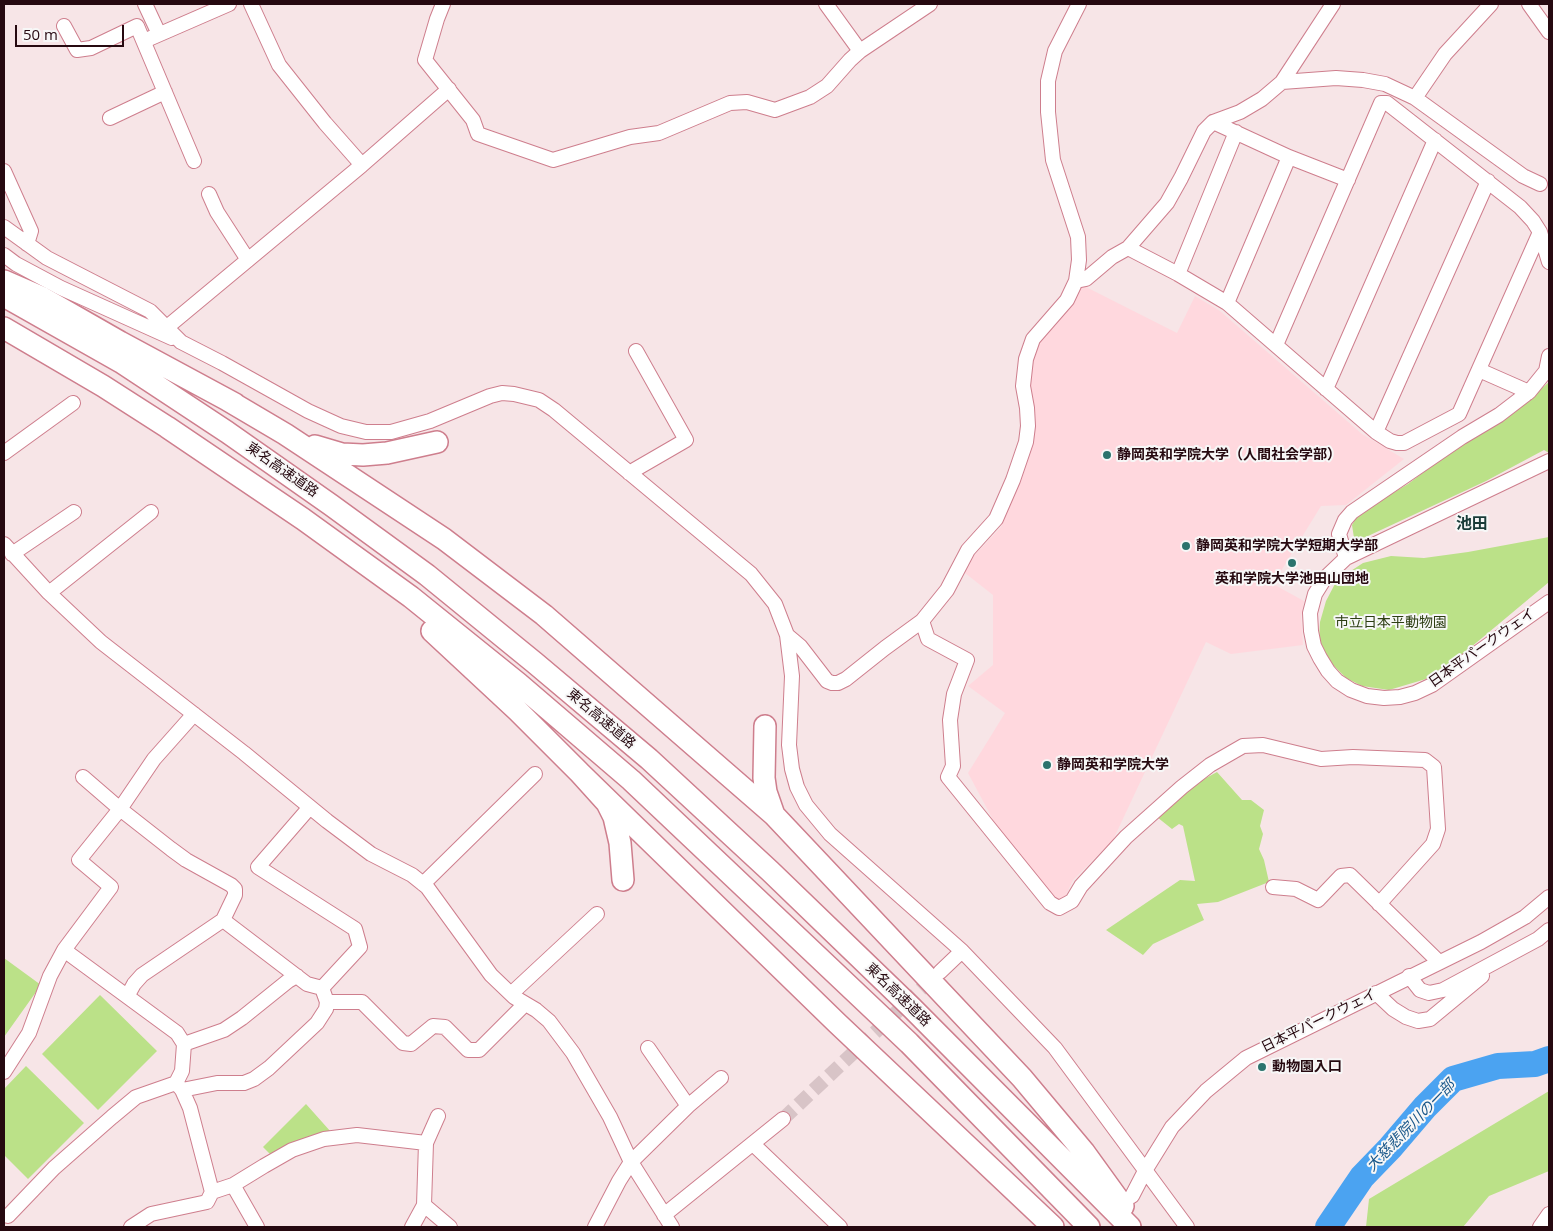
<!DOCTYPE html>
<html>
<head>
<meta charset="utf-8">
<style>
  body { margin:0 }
  #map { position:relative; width:1553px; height:1231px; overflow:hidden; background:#f7e5e7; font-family:"Open Sans",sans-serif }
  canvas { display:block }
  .frame { position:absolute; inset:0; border:5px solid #260910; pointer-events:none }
  .scale { position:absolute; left:15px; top:25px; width:109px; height:22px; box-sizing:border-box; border:2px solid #260910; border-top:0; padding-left:6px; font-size:15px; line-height:18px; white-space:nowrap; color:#260910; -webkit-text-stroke:4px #f7f7f7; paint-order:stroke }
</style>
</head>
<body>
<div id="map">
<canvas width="1553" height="1231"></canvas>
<div class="frame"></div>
<div class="scale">50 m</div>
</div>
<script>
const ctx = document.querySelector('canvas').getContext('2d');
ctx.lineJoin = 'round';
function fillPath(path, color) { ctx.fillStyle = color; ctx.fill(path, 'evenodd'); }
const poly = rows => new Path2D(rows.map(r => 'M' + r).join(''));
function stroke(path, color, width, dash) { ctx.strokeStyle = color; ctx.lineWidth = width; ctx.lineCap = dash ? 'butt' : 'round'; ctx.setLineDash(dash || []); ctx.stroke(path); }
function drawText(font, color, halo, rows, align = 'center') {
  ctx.font = font + ' "Open Sans","Noto Sans JP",sans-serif'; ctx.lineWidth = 4; ctx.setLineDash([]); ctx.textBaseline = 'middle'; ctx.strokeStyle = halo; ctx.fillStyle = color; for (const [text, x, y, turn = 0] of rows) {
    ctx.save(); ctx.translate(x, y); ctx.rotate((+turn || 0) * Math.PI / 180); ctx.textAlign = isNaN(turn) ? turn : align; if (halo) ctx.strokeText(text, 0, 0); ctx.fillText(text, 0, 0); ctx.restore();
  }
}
const built = poly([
  [1084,286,1177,333,1195,296,1220,311,1362,434,1404,459,1346,505,1321,506,1273,584,1304,601,1301,616,1303,645,1231,654,1206,642,1113,840,1073,880,1064,899,1057,902,1048,895,1044,884,998,829,968,773,1005,713,968,686,993,665,993,595,965,573,974,556,1001,527,1018,485,1035,431,1031,417,1028,366,1043,335,1060,319,1074,292]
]);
const green = poly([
  [1549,382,1549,453,1544,450,1486,481,1368,536,1361,539,1354,538,1352,525,1359,513,1408,484,1458,446,1531,398],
  [1549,537,1549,582,1452,663,1426,679,1389,690,1362,686,1346,678,1329,661,1319,641,1320,622,1326,601,1337,580,1363,563,1391,556,1424,558,1468,552],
  [1217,772,1242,800,1251,800,1264,810,1260,826,1263,834,1259,849,1264,860,1269,882,1218,902,1197,904,1204,920,1153,944,1143,955,1106,930,1180,880,1195,881,1183,826,1179,824,1172,829,1157,817,1184,790],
  [4,958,41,985,4,1037],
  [100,995,157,1051,98,1110,42,1054],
  [26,1066,84,1123,28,1179,4,1155,4,1089],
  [1549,1091,1549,1171,1489,1196,1463,1227,1366,1227,1369,1199],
  [306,1104,331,1132,302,1140,270,1154,263,1147]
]);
const river = poly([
  [1328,1227,1362,1177,1390,1148,1425,1107,1453,1079,1498,1066,1535,1064,1549,1059]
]);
const minorTunnel = poly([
  [783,1119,935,976]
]);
const minor = poly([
  [145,4,159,34],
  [251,4,279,65,325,123,362,165],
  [443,4,437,19,425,60,473,120,478,134,553,160,630,137,659,133,730,103,747,102,775,110,810,97,827,86,850,60,860,51,930,4],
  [826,4,860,51],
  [1333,4,1282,82,1336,78,1363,80,1385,84,1415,98,1523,176,1540,184],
  [1529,4,1549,32],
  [64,26,77,50,91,48,137,26,194,161],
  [144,41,229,4],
  [1415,98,1445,54,1491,4],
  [110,118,165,92],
  [1213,122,1240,112,1262,99,1282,82],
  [4,171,31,231,27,244],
  [1348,180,1289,157,1213,122,1204,131,1181,178,1167,203,1128,248,1178,274,1227,303,1376,432,1390,441,1397,443,1404,443,1459,414,1540,232],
  [209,194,217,212,248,260],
  [4,227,47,258,150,311,181,342,222,363,308,411,341,426,366,432,391,432,430,421,490,396,502,393,514,394,539,400,554,410,751,574,775,604,787,635,792,676,789,745,792,769,797,787,806,805,830,834,962,951,1055,1048,1187,1227],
  [4,255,16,264,61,288,172,338],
  [1178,274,1236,132],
  [1076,281,1086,279,1112,257,1128,248],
  [1227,303,1289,157],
  [166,328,362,165,449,89],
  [1276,345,1381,103,1387,103,1520,207,1533,221,1540,232,1549,262],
  [1479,370,1529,392,1546,371,1549,356],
  [1326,389,1435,140],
  [1376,432,1488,181],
  [4,453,73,403],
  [1549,461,1346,558,1325,578,1315,594,1310,613,1311,631,1314,646,1320,658,1328,671,1337,681,1351,690,1367,696,1384,698,1400,697,1415,693,1432,685,1549,602],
  [629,473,686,440,636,351],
  [4,544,49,593,101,642,244,753,327,821,371,854,412,875,427,887,491,975,514,997,536,1010,549,1021,573,1053,610,1117,631,1162,672,1227],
  [12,554,74,512],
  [1346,558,1339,534,1345,520,1352,512,1462,437,1499,415,1529,392],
  [49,593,151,512],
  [922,621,928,639,967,660,954,694,950,720,953,766,948,777,1050,903,1059,908,1072,901,1081,886,1126,837,1182,787,1210,765,1243,746,1263,745,1321,759,1353,757,1425,760,1434,767,1438,829,1433,844,1379,904],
  [787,635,800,646,827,681,832,683,838,683,846,679,885,648,922,621,947,590,968,550,996,519,1013,480,1026,442,1028,426,1027,408,1023,386,1026,359,1033,339,1067,300,1076,281,1079,260,1078,237,1053,160,1048,112,1048,81,1055,51,1079,4],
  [83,777,120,809,171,849,186,860,231,885,235,889,235,895,223,920,142,975,134,984,128,995],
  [310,807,258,867,355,929,360,947,322,988],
  [423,884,535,774],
  [1273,887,1296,889,1318,900,1341,876,1350,875,1439,962],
  [940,972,962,951],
  [1409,976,1420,990,1429,993,1443,990,1538,939,1549,930],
  [1376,993,1393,1009,1406,1017,1418,1021,1430,1019,1482,976],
  [511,994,597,914],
  [327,1002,362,1002,403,1043,411,1044,433,1026,445,1027,468,1050,479,1050,525,1004],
  [184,1044,224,1030,242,1018,288,981,297,976],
  [648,1048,688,1106],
  [4,1072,29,1033,50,976,64,950],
  [182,1090,217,1083,244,1083,254,1079,269,1068,317,1023,326,1009,327,1002,322,988,307,984,223,920],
  [753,1144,840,1227],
  [233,1185,257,1227],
  [212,1192,233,1185,264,1166,292,1150,324,1139,357,1135,426,1143],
  [1132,1196,1146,1169,1172,1127,1206,1091,1246,1058,1481,942,1525,917,1549,897],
  [424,1205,450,1227],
  [664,1215,783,1119],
  [8,1216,54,1168,112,1117,136,1097,176,1083,182,1071,184,1044,177,1033,64,950,111,887,79,860,120,809,154,759,194,714],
  [131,1227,151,1214,207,1202,212,1192,190,1108,182,1090,177,1084],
  [412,1227,424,1205,426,1143,438,1116],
  [595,1227,619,1181,631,1162,688,1106,721,1078],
  [1540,1227,1549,1214]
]);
const highway = poly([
  [4,281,43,298,120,342,235,404],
  [4,296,121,362,227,432,331,505,427,575,535,663,649,759,770,871,912,1008,1130,1227],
  [4,328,103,386,167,427,303,519,411,597,519,684,631,780,909,1043,1089,1227],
  [224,398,285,434,444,539,544,615,774,815],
  [315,446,342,454,363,455,387,453,437,442],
  [432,631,518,711,579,772,607,803,614,817,620,843,623,880],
  [765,726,764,778,766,792,774,815,1022,1078,1084,1152,1123,1206],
  [579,772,837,1023,1053,1227]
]);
const markers = [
  [1107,455,5,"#2b736d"],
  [1186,546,5,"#2b736d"],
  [1292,563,5,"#2b736d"],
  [1047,765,5,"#2b736d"],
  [1262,1067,5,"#2b736d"]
];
const poiNames = [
  ["静岡英和学院大学（人間社会学部）",1117,455],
  ["静岡英和学院大学短期大学部",1196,546],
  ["英和学院大学池田山団地",1292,579,"center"],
  ["静岡英和学院大学",1057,765],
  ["動物園入口",1272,1067]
];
const streetNames = [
  ["東名高速道路",282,470,35],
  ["日本平パークウェイ",1482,648,-35],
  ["東名高速道路",601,719,40],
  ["東名高速道路",898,995,44],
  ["日本平パークウェイ",1319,1021,-26]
];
const parkNames = [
  ["市立日本平動物園",1391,623]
];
const waterNames = [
  ["大慈悲院川の一部",1411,1126,-46]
];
const quarterNames = [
  ["池田",1472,524]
];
fillPath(built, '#ffd8de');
fillPath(green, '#bbe188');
stroke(river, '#4ba3f1', 26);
stroke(minorTunnel, '#d8c4c7', 14, [14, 7]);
stroke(minor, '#ce7e8d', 16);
stroke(highway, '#ce7e8d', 24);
stroke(minor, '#fff', 14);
stroke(highway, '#fff', 21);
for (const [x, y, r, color] of markers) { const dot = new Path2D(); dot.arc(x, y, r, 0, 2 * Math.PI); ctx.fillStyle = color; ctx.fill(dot); stroke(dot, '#f7f7f7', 2); }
drawText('bold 14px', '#260910', '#f7f7f7', poiNames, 'left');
drawText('14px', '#260910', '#f7f7f7', streetNames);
drawText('14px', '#2d3e13', '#f7f7f7', parkNames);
drawText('italic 15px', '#185689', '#f7f7f7', waterNames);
drawText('bold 16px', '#193b38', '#f7f7f7', quarterNames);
</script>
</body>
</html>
